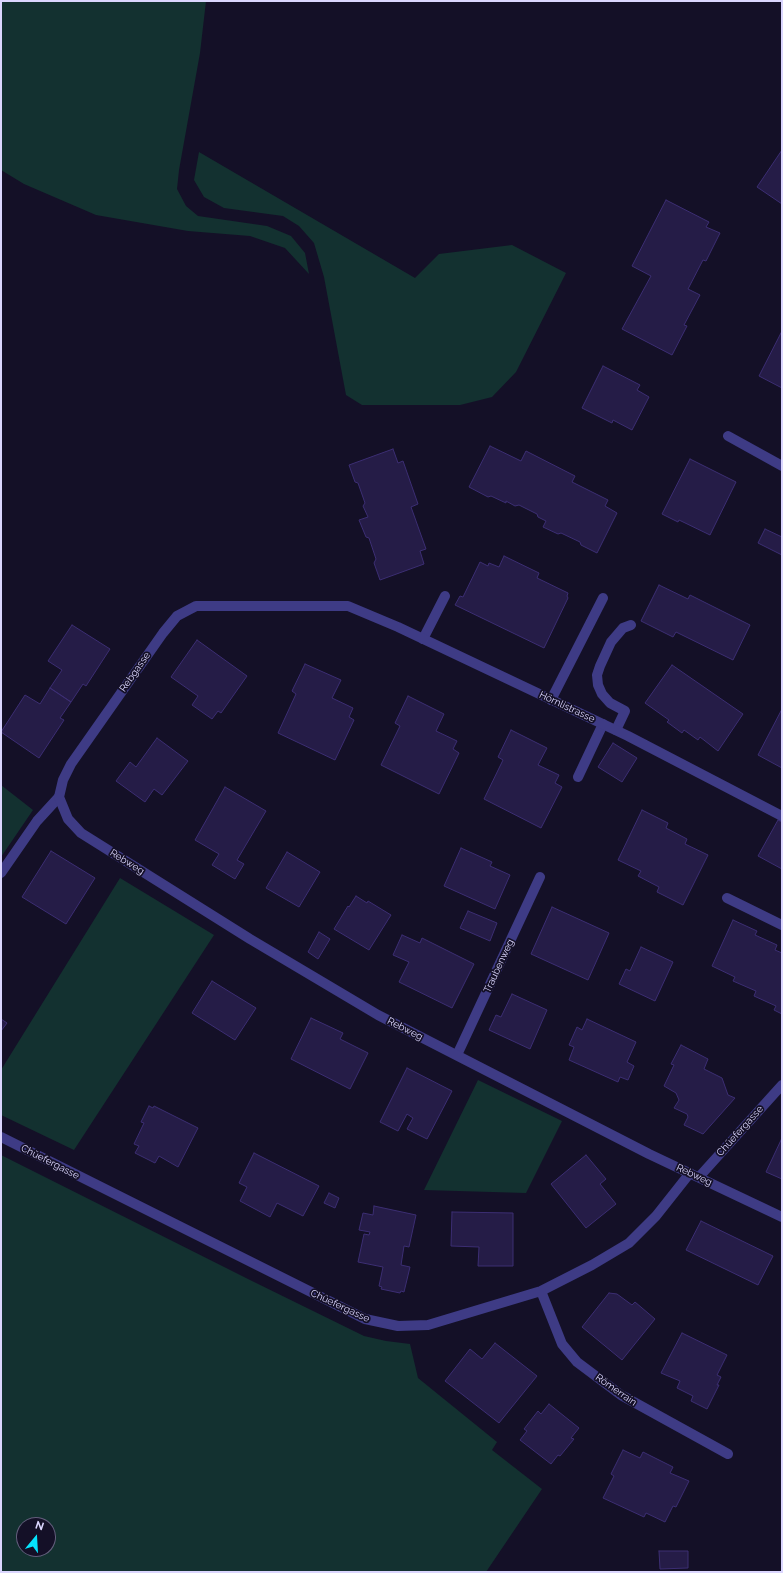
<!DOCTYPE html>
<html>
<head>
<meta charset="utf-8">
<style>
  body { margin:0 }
  #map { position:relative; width:783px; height:1573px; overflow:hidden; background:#141027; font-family:Raleway,sans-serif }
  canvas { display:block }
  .frame { position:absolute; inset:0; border:2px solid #dbd6fe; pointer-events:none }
  .north { position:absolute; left:16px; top:1517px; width:40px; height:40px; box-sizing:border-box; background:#141027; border:1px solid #645f7d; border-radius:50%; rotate:18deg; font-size:11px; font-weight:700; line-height:16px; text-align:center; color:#dbd6fe }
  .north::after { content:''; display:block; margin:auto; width:14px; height:18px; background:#05e3fc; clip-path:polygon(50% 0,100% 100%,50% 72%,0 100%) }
</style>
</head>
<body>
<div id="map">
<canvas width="783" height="1573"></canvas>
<div class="frame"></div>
<div class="north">N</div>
</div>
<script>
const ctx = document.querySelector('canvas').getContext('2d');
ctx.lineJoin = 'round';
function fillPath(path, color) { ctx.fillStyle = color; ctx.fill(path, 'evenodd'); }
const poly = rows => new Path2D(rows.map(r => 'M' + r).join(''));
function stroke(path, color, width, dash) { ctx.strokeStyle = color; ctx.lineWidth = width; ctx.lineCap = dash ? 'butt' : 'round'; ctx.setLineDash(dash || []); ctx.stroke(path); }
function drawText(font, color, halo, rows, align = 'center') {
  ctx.font = font + ' Raleway,sans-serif'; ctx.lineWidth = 3.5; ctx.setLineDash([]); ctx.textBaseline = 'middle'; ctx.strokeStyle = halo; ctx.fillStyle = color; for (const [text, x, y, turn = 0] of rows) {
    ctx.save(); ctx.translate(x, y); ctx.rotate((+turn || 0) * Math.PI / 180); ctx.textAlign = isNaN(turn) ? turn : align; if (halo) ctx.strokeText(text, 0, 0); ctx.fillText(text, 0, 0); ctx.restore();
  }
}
const green = poly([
  [1,1,206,1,200,53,179,170,177,189,186,206,198,216,267,226,291,236,305,253,309,274,285,248,250,236,188,231,96,215,24,184,1,170],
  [199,152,415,278,439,254,512,245,566,273,516,372,492,397,460,405,362,405,346,395,324,277,314,243,299,226,283,216,224,208,204,197,194,180],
  [1,785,33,810,1,857],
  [120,878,214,935,74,1150,1,1115,1,1070],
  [478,1080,562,1121,526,1193,424,1190],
  [1,1155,250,1280,364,1336,386,1341,410,1344,418,1378,497,1442,492,1450,542,1489,486,1572,1,1572],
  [24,1525,48,1525,48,1549,24,1549]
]);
const building = poly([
  [782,150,782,204,757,187,782,150],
  [666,200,709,222,706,227,720,233,706,261,703,260,688,289,700,295,684,325,687,326,672,355,622,329,651,276,632,266,666,200],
  [782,331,782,388,759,376,782,331],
  [603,366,640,385,637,390,649,397,632,430,613,420,612,423,582,408,603,366],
  [490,446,521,461,526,451,575,476,572,482,608,500,605,506,617,513,597,553,581,545,580,542,561,533,558,534,543,527,546,521,538,517,537,514,519,505,515,506,506,501,506,503,491,496,488,497,469,487,490,446],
  [393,449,398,463,403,461,418,504,411,507,426,549,420,551,424,564,380,580,374,563,376,559,369,538,366,537,359,520,368,517,363,506,365,503,358,483,355,482,349,465,393,449],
  [690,459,736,482,710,535,679,520,678,522,662,514,690,459],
  [765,529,782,537,782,555,758,543,765,529],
  [504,556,539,573,537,578,568,593,567,596,568,598,544,648,455,605,460,596,463,597,480,562,488,566,489,563,499,567,504,556],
  [659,585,688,599,690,595,750,625,733,660,676,632,673,637,641,621,659,585],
  [72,625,110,649,86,686,83,684,71,702,50,688,62,670,48,661,72,625],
  [197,640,247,676,221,713,218,711,212,719,192,705,198,696,171,677,197,640],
  [305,664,341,680,332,698,353,708,349,717,354,720,335,760,278,733,296,694,292,691,305,664],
  [672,665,743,714,718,751,700,737,698,740,684,730,682,733,667,722,669,720,645,703,672,665],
  [50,688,71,702,60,718,64,720,39,758,1,732,25,695,40,704,50,688],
  [408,696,444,714,436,731,457,741,453,749,459,753,439,794,381,765,400,726,395,723,408,696],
  [782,709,782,768,758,755,782,709],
  [511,730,547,748,538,765,559,775,555,783,562,787,541,828,484,799,503,760,498,757,511,730],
  [157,738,188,761,162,795,154,789,145,802,116,781,130,762,136,767,157,738],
  [613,743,637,758,622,782,598,767,613,743],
  [225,787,266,811,237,860,244,864,235,879,212,865,219,854,195,840,225,787],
  [642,810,668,823,666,828,687,839,685,844,708,855,683,905,657,892,659,887,638,876,641,871,618,860,642,810],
  [778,820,782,822,782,869,758,856,778,820],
  [461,848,492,862,490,866,510,875,495,909,444,886,461,848],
  [51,851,95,878,66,924,22,897,51,851],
  [287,852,320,872,299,907,266,888,287,852],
  [356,896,367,903,368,901,391,915,369,950,334,929,348,906,349,907,356,896],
  [552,907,609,933,588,980,531,954,552,907],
  [468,911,497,923,490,941,460,928,468,911],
  [733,920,757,931,755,935,777,945,775,950,782,953,782,1014,774,1010,776,1006,754,996,756,991,733,981,735,977,712,966,733,920],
  [319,932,330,939,318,959,308,952,319,932],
  [402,935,420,943,422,938,474,964,452,1008,399,982,409,962,393,955,402,935],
  [641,947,673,962,655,1001,619,984,626,969,630,971,641,947],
  [212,981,256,1008,235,1040,192,1013,212,981],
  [512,994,547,1010,530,1049,489,1030,496,1015,501,1017,512,994],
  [311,1018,343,1033,340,1039,368,1053,350,1089,291,1059,311,1018],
  [1,1019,7,1023,1,1031,1,1019],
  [587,1019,636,1042,627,1062,634,1066,628,1080,620,1077,618,1082,569,1060,574,1047,569,1045,577,1027,582,1030,587,1019],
  [681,1045,708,1059,704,1069,722,1078,728,1095,735,1098,703,1134,684,1125,688,1117,687,1114,674,1108,679,1100,676,1093,664,1086,674,1065,671,1064,681,1045],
  [407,1068,452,1091,427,1139,407,1129,413,1118,407,1114,398,1131,380,1122,407,1068],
  [149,1106,153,1108,154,1106,198,1128,178,1167,159,1156,155,1163,135,1153,139,1146,134,1144,144,1123,141,1122,149,1106],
  [782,1138,782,1179,766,1172,782,1138],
  [254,1153,319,1186,303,1216,277,1203,270,1217,240,1201,247,1187,239,1183,254,1153],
  [586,1155,606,1179,600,1184,616,1204,586,1228,551,1184,586,1155],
  [329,1193,339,1198,335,1208,324,1203,329,1193],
  [374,1206,416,1215,409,1247,404,1246,401,1265,410,1267,404,1292,401,1291,400,1293,381,1289,382,1287,379,1286,383,1267,358,1262,364,1234,369,1235,370,1232,359,1230,363,1213,373,1215,374,1206],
  [452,1212,513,1213,513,1266,478,1266,479,1247,451,1246,452,1212],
  [701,1221,773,1256,758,1285,686,1250,701,1221],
  [609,1293,617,1294,632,1305,635,1302,655,1319,622,1360,582,1327,609,1293],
  [682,1333,727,1355,717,1375,721,1377,717,1385,719,1385,707,1409,691,1401,693,1396,677,1388,680,1381,661,1373,682,1333],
  [495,1343,537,1376,499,1423,445,1381,470,1349,482,1359,495,1343],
  [549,1404,579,1428,571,1438,574,1439,560,1456,558,1455,551,1464,520,1440,527,1431,524,1429,538,1411,541,1414,549,1404],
  [623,1450,640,1458,643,1452,673,1467,670,1473,689,1481,676,1507,673,1506,665,1522,646,1513,644,1517,603,1498,614,1476,611,1474,623,1450],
  [659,1551,688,1551,688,1568,660,1569,659,1551]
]);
const service = poly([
  [423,639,445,596],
  [551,700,603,598],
  [616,730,625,711,610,703,602,694,598,685,597,675,600,666,611,642,623,628,631,625],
  [578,777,603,724],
  [1,873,37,821,59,797],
  [727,898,782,925],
  [457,1055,540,877],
  [699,1177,782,1085]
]);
const minor = poly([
  [728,436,782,466],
  [782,816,628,736,398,627,348,606,196,606,177,616,163,633,71,764,63,780,59,797,68,819,81,833,250,939,378,1015,649,1154,782,1217],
  [1,1137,365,1319,398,1326,428,1325,541,1291,592,1265,629,1243,656,1216,690,1173],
  [541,1291,562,1344,577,1362,621,1395,728,1454]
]);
const streetNames = [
  ["Rebgasse",135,672,-55],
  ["Hörnlistrasse",567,707,25],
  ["Rebweg",127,862,32],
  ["Traubenweg",499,966,-65],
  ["Rebweg",405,1029,27],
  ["Chüefergasse",740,1131,-48],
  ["Chüefergasse",50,1162,27],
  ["Rebweg",694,1175,25],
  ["Chüefergasse",340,1306,25],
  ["Römerrain",616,1390,35]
];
fillPath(green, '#133130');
fillPath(building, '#251c47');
stroke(building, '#3c2e73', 1);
stroke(service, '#3e3b85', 10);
stroke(minor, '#3e3b85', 10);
drawText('10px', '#dbd6fe', '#141027', streetNames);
</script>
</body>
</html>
